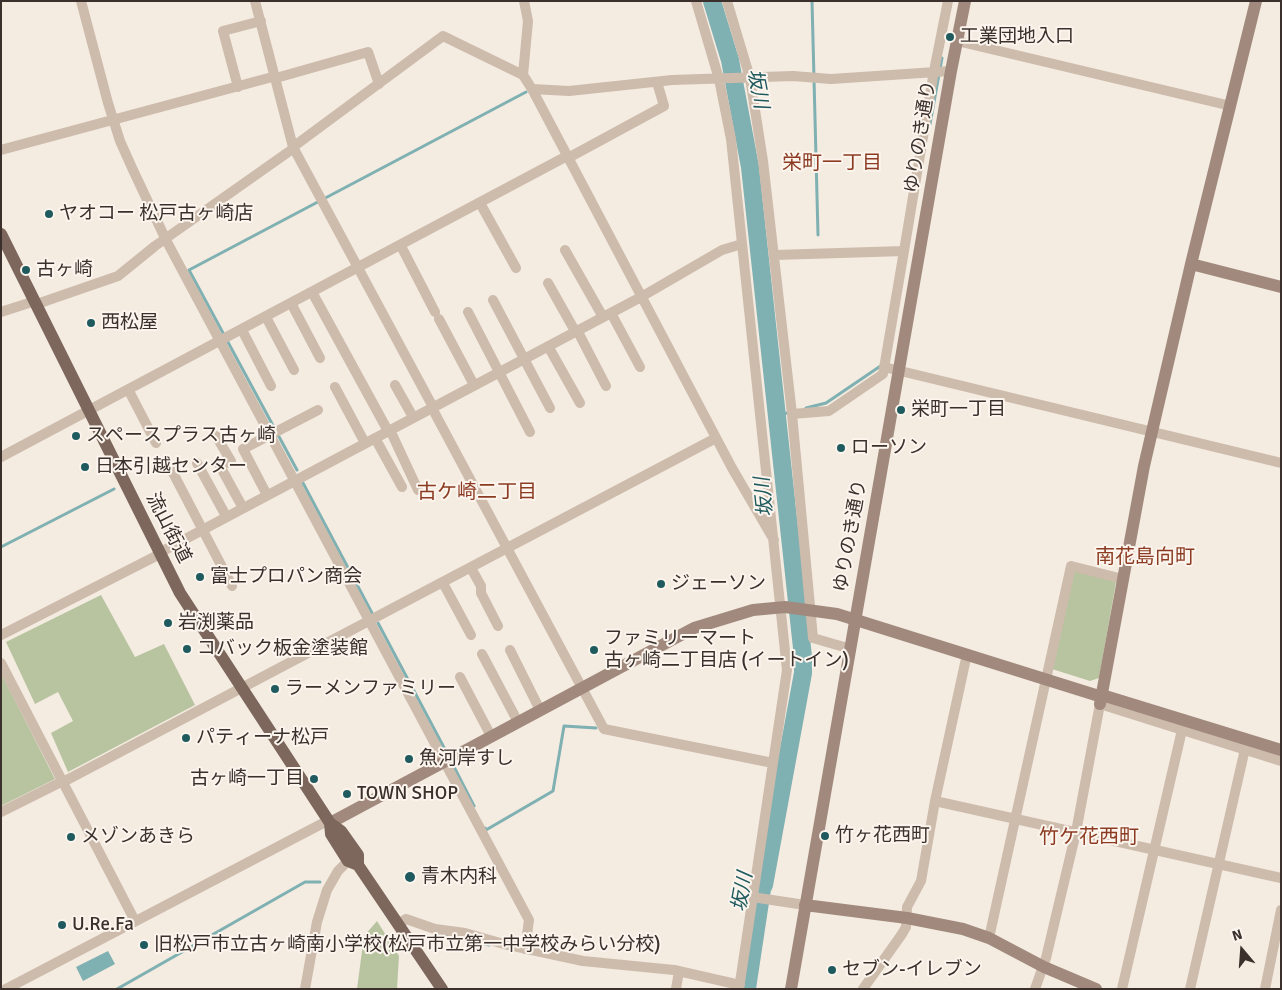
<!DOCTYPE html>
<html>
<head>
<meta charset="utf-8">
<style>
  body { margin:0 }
  #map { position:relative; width:1282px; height:990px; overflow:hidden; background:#f4ebe1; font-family:Signika,sans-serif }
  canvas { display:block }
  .frame { position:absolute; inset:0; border:2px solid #3b302b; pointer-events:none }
  .north { position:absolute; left:1217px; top:925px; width:50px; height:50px; -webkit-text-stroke:4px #fbf5ee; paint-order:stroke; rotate:342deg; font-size:14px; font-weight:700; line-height:20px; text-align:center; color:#3b302b }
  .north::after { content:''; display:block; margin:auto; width:18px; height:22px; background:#3b302b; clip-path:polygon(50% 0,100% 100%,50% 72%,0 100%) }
</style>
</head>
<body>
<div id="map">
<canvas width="1282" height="990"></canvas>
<div class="frame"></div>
<div class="north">N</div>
</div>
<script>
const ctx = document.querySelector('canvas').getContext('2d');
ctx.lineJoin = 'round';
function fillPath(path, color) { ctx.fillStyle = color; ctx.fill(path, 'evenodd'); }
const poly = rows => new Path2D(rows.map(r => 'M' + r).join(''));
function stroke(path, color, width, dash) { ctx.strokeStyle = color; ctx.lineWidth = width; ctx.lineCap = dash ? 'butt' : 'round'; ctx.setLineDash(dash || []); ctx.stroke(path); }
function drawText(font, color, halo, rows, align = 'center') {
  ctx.font = font + ' Signika,"Noto Sans JP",sans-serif'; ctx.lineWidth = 4; ctx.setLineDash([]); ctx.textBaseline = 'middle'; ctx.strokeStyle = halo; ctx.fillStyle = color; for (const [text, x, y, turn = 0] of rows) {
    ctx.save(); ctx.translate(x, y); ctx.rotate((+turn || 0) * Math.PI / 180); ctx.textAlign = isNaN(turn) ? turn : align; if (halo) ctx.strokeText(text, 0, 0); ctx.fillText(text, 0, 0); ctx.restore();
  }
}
const green = poly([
  [1077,571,1116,582,1099,678,1090,681,1052,669,1072,573],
  [101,595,135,657,164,644,195,705,68,772,51,733,73,721,58,692,35,704,6,642],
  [1,673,55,779,1,806],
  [377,921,399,956,397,989,357,989,364,936]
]);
const water = poly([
  [760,860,775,863,756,989,742,989],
  [108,951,115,964,83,981,76,967]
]);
const stream = poly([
  [812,1,818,235],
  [930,124,942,58],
  [806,408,826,403,882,365],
  [777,416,790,412],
  [297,470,189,270,526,92],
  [303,483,372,613],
  [1,547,114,489],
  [378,623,449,757],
  [452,763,474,806],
  [485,828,486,830,553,791,564,726,596,728],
  [444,935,489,945],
  [117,989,305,882,320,882]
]);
const river = poly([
  [712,1,730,60,750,167,803,657,803,673,764,885]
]);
const street = poly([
  [81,1,108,103,120,141,133,170,166,240,529,920,525,949],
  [255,1,293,147,433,407],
  [524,1,528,21,523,75,532,89,569,91,672,80,793,76,831,79,951,71],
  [696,1,719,79,731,139,787,670,739,989],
  [727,1,750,78,763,161,792,414,813,638,851,649],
  [957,41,1231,106],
  [934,71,948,1],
  [276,78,368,52,379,84],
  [238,87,223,31,261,21],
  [532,89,732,468,774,540],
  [293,147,443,36,523,75],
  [1,150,276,76],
  [568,158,664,106,657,82],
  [480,203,516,268],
  [401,246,435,312],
  [565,250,603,317],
  [775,255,904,251,934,71],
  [548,283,575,331],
  [312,292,388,431],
  [493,300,550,408],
  [291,303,320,358],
  [37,304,118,276,155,246,294,148],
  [1,312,35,301],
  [468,312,530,432],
  [611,313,640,367],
  [266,317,294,370],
  [439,319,474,385],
  [242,330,271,386],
  [577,330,606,386],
  [548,346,580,403],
  [884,367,1281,463],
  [395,385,413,417],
  [335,387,365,443],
  [129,391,156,443],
  [432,408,604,729,773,763],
  [792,414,829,411,883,374,904,251],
  [390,430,418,490],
  [216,436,231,461,220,466,243,508],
  [375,438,402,487],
  [1,457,567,156],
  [197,463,226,516],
  [172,471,232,586],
  [267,495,243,449,318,410],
  [159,553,641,297,722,250,742,244],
  [471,568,481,586,481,593,498,626],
  [443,583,471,635],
  [1,635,160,554],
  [510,650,540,710],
  [482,654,518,722],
  [1,663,135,921],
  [460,677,491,736],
  [63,782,716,438],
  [935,801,1281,878],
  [1,812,63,781],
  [752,897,805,905],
  [398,924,406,919,435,929,465,933,504,944,583,961,674,970,740,985],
  [989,938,1071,566,1123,579],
  [6,989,329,820],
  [305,989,317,922,327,890,338,871,348,861],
  [676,989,679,971],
  [863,989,902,934,906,927,907,907,921,881,935,801,967,654],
  [1035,989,1046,958,1076,832,1100,704,1281,761],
  [1122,989,1182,730],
  [1190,989,1245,749],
  [1265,989,1281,910]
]);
const secondary = poly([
  [1191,264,1256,1],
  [1102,695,1281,750],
  [1100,704,1144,466,1191,264,1281,287],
  [330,823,694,628,753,610,785,607,837,614,1102,697],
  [805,905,907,918,963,929,989,938,1044,967,1096,989],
  [791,989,951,71,965,1]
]);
const primary = poly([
  [1,234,180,593,330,823,341,831,358,855,358,865,442,989],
  [330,823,331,834,348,861,358,865]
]);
const markers = [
  [950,37,5,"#1f5a5e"],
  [49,214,5,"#1f5a5e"],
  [26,270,5,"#1f5a5e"],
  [91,323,5,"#1f5a5e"],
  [901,410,5,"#1f5a5e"],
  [76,436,5,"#1f5a5e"],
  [841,448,5,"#1f5a5e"],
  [85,467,5,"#1f5a5e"],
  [200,577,5,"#1f5a5e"],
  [661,584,5,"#1f5a5e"],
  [168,623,5,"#1f5a5e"],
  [187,649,5,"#1f5a5e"],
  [594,650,5,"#1f5a5e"],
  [275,689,5,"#1f5a5e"],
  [186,738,5,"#1f5a5e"],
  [409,759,5,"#1f5a5e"],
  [314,779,5,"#1f5a5e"],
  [347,794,5,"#1f5a5e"],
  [825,836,5,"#1f5a5e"],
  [71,837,5,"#1f5a5e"],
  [410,877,6,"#1f5a5e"],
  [62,925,5,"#1f5a5e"],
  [144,945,5,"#1f5a5e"],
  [832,970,5,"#1f5a5e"]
];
const poiNames = [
  ["工業団地入口",960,37],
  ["ヤオコー 松戸古ヶ崎店",59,214],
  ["古ヶ崎",36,270],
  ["西松屋",101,323],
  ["栄町一丁目",911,410],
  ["スペースプラス古ヶ崎",86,436],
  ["ローソン",851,448],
  ["日本引越センター",95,467],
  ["富士プロパン商会",210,577],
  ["ジェーソン",671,584],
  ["岩渕薬品",178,623],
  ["ファミリーマート",604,639],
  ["古ヶ崎二丁目店 (イートイン)",604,661],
  ["コバック板金塗装館",197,649],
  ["ラーメンファミリー",285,689],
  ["パティーナ松戸",196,738],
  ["魚河岸すし",419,759],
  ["古ヶ崎一丁目",304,779,"right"],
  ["TOWN SHOP",357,794],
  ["竹ヶ花西町",835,836],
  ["メゾンあきら",81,837],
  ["青木内科",421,877],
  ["U.Re.Fa",72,925],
  ["旧松戸市立古ヶ崎南小学校(松戸市立第一中学校みらい分校)",154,945],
  ["セブン-イレブン",842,970]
];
const streetNames = [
  ["ゆりのき通り",921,137,-81],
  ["流山街道",168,528,63],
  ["ゆりのき通り",851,536,-80]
];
const waterNames = [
  ["坂川",757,89,79],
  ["坂川",765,497,-96],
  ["坂川",743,892,-80]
];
const neighbourhoodNames = [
  ["栄町一丁目",832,164],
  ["古ケ崎二丁目",477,493],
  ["南花島向町",1145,558],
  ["竹ケ花西町",1089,838]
];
fillPath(green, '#b8c4a0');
fillPath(water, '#7fb0b2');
stroke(stream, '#7fb0b2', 3);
stroke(river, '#7fb0b2', 18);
stroke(street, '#cdbbac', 10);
stroke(secondary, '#a18a7d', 12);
stroke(primary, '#7d675c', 12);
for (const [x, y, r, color] of markers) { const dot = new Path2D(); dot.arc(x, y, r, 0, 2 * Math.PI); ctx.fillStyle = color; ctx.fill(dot); stroke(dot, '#fbf5ee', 2); }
drawText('19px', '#3b302b', '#fbf5ee', poiNames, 'left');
drawText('19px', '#3b302b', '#fbf5ee', streetNames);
drawText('italic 20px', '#1f5a5e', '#fbf5ee', waterNames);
drawText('20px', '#8c3b22', '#fbf5ee', neighbourhoodNames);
</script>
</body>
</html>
